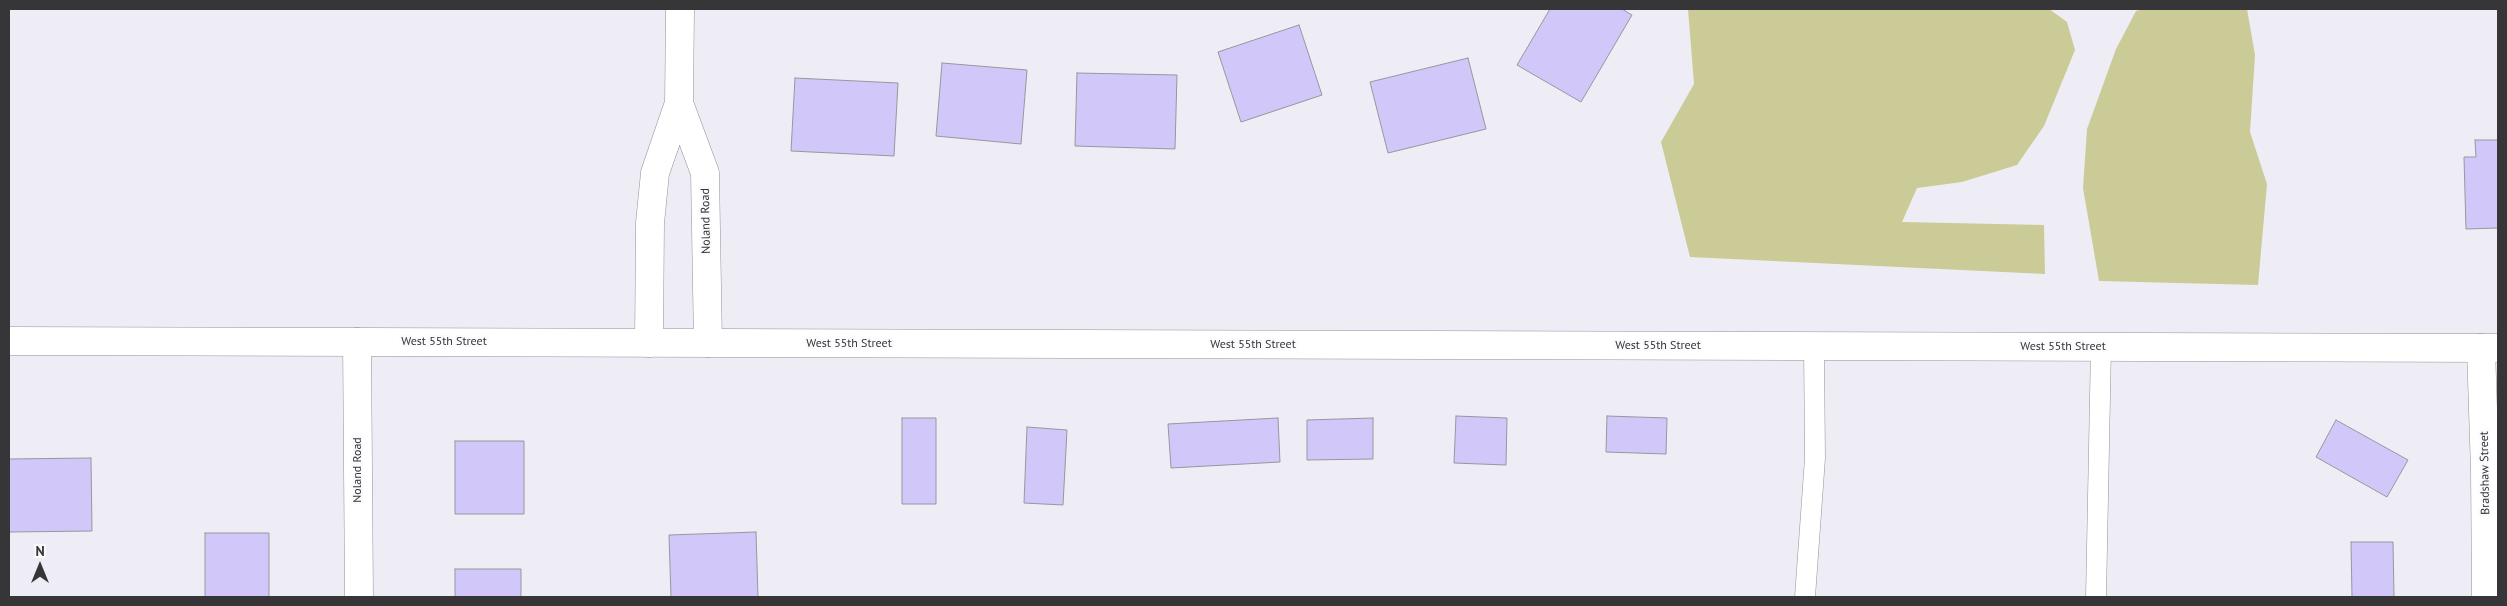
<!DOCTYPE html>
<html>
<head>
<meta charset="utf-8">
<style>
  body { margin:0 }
  #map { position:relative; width:2507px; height:606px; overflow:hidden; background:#eeedf5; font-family:"PT Sans",sans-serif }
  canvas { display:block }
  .frame { position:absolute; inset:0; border:10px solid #363538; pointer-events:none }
  .north { position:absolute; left:15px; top:541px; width:50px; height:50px; -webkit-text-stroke:4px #fbfbfe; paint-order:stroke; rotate:0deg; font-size:14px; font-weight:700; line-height:20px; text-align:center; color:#363538 }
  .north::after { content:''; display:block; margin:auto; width:18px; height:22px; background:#363538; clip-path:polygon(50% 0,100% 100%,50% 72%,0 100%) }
</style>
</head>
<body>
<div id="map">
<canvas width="2507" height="606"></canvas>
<div class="frame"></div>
<div class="north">N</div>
</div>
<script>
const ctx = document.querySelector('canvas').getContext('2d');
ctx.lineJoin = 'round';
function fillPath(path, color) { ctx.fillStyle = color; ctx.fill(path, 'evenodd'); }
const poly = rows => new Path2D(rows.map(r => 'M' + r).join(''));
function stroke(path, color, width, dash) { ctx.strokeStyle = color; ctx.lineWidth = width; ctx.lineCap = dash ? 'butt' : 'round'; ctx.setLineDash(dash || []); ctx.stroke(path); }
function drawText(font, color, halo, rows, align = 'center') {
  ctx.font = font + ' "PT Sans",sans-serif'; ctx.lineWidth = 5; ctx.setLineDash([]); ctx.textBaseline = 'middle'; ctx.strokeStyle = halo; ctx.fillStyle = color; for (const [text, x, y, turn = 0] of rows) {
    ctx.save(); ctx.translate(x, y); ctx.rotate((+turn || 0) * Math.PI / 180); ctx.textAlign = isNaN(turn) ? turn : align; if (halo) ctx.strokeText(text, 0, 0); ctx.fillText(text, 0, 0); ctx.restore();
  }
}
const green = poly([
  [1688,9,2049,9,2067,22,2075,50,2044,126,2017,165,1962,182,1917,188,1902,222,2044,225,2045,274,1690,257,1661,142,1694,84],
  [2144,9,2247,9,2255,55,2250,132,2267,184,2258,285,2099,281,2083,188,2087,129,2116,49,2136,11]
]);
const building = poly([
  [1550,9,1622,9,1632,15,1581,102,1517,65,1550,9],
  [1299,25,1322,95,1241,122,1218,52,1299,25],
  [1468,58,1486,129,1388,153,1370,82,1468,58],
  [942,63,1027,70,1021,144,936,136,942,63],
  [1077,73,1177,75,1175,149,1075,146,1077,73],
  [795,78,898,83,894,156,791,151,795,78],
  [2475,140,2498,140,2498,228,2466,229,2464,157,2476,157,2475,140],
  [1456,416,1507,418,1506,465,1454,463,1456,416],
  [1607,416,1667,418,1666,454,1606,452,1607,416],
  [902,418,936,418,936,504,902,504,902,418],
  [1278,418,1280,462,1171,468,1168,424,1278,418],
  [1373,418,1373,459,1307,460,1307,420,1373,418],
  [2336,420,2408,460,2387,497,2316,457,2336,420],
  [1027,427,1067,430,1063,505,1024,503,1027,427],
  [455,441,524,441,524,514,455,514,455,441],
  [91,458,92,531,9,532,9,459,91,458],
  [756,532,758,597,671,597,669,535,756,532],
  [205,533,269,533,269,597,205,597,205,533],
  [2351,542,2393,542,2394,597,2352,597,2351,542],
  [455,569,521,569,521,597,455,597,455,569]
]);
const lane = poly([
  [1805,597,1815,458,1814,347],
  [2096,597,2101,347]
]);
const street = poly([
  [679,103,705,173,708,343],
  [357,342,359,597],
  [649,343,650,223,655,173,679,103,680,9],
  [2481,348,2485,471,2486,597]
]);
const secondary = poly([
  [9,341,2498,348]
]);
const streetNames = [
  ["Noland Road",706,221,-91],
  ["West 55th Street",444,342],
  ["West 55th Street",849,344],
  ["West 55th Street",1253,345],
  ["West 55th Street",1658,346],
  ["West 55th Street",2063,347],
  ["Noland Road",358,470,-90],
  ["Bradshaw Street",2485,473,-91]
];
fillPath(green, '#cbcb97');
fillPath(building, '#d1c8f9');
stroke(building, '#97969e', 1);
stroke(lane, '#929198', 21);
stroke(street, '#929198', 29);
stroke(secondary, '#929198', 29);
stroke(lane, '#fff', 20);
stroke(street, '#fff', 28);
stroke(secondary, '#fff', 28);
drawText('12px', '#363538', '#fbfbfe', streetNames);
</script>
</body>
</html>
